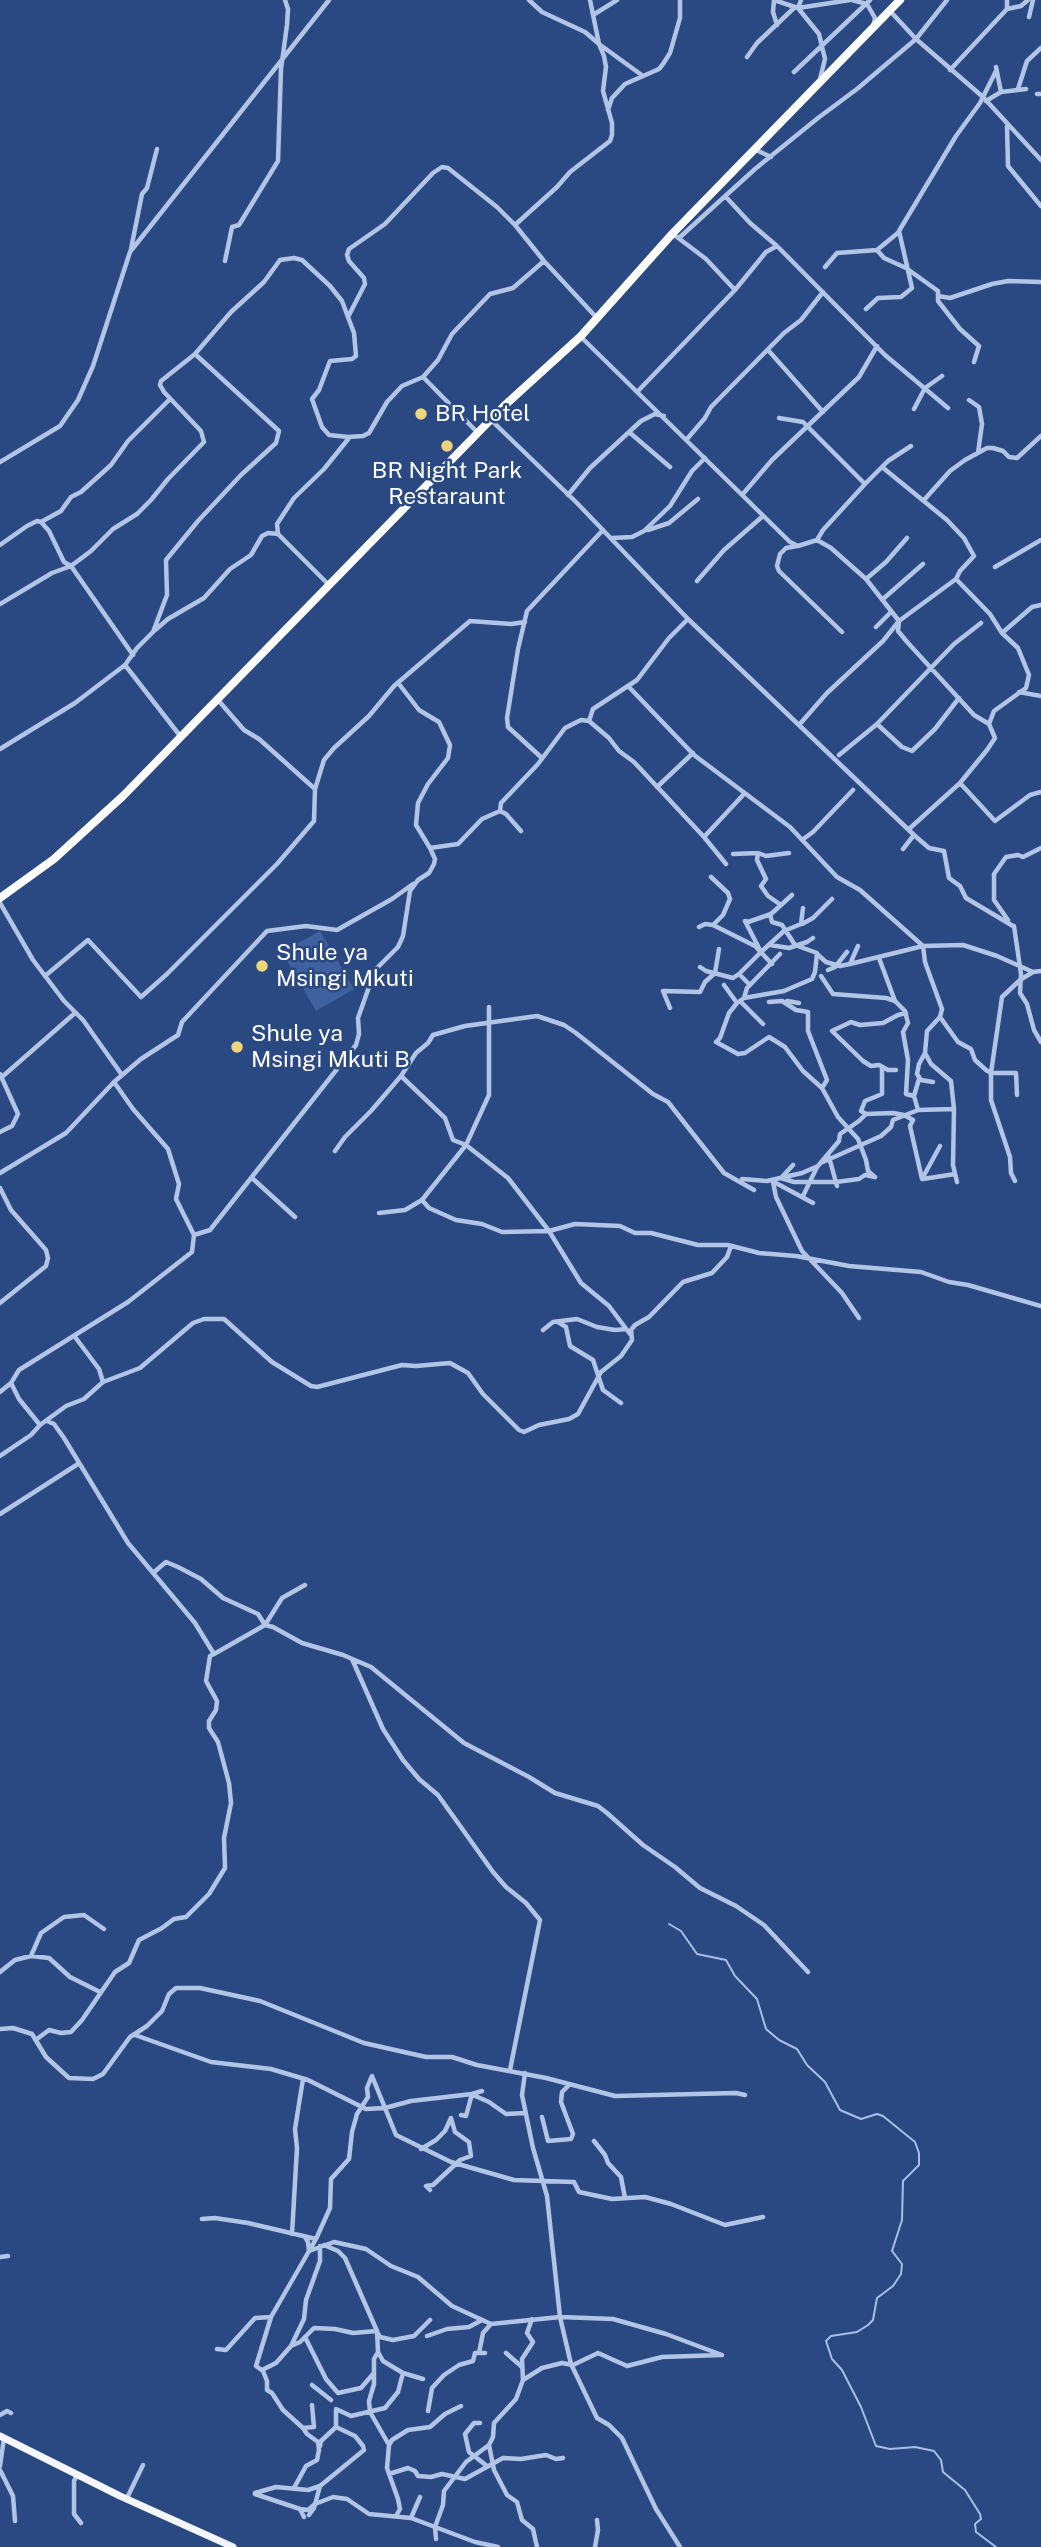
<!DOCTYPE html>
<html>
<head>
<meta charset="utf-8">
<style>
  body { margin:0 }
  canvas { display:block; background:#2a4982 }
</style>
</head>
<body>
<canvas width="1041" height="2547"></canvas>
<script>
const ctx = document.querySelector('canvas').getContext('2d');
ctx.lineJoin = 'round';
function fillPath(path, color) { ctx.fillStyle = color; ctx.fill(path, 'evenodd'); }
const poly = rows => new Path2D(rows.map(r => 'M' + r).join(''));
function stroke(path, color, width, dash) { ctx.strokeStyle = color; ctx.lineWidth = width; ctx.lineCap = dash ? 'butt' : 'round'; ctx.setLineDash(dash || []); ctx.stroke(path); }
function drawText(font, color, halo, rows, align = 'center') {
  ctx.font = font + ' "Public Sans",sans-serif'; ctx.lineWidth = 5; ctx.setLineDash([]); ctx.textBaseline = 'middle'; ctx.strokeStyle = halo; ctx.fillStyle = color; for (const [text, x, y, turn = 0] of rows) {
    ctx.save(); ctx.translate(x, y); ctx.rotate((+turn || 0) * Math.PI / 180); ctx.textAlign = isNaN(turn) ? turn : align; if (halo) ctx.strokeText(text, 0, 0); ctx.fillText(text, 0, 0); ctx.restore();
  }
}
const green = poly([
  [320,931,354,989,316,1011,282,952]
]);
const stream = poly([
  [669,1924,681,1931,697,1954,726,1960,735,1976,757,1999,766,2029,779,2040,797,2049,807,2065,825,2082,840,2110,861,2119,877,2114,883,2116,915,2142,919,2153,919,2165,903,2181,902,2220,892,2251,902,2264,901,2274,893,2286,877,2298,873,2320,868,2325,857,2332,831,2336,826,2341,832,2359,842,2370,861,2407,876,2446,890,2449,915,2447,934,2451,941,2460,943,2472,965,2490,980,2514,981,2519,975,2524,976,2532,996,2547]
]);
const street = poly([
  [529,0,542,12,585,32,599,44,604,56,606,67,603,91,612,123,612,135,610,141,570,172,557,187,515,225,544,261,597,318],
  [590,0,599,44,643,76],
  [774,0,798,8,850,0],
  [774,0,773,12,777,25],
  [852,0,867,4,875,18,873,26],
  [798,8,819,34,825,59,820,79],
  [798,8,801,0],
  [1007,9,1021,6,1028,0],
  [890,11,916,39,983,97,1041,160],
  [593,15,617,0],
  [1029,17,1033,0],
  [747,57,757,43,794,8],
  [996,67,1001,92],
  [950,70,1007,9,1007,0],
  [794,72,870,0],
  [1018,89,1027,61,1041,48],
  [1037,94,1041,94],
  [986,101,1001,92,1026,89],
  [608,110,612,98,625,84,659,69,663,64,670,53,680,18,680,0],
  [1007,126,1008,166,1041,206],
  [756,150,771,157],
  [726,197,750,223,777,246],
  [673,234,706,259,735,290,766,252,777,246,885,355,948,408],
  [679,238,755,169,818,118,857,89,916,39,947,0],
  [131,249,142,194,147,188,157,149],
  [877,250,884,258,906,268,938,291,938,301,960,329,979,346,974,362],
  [225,261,232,227,239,225,278,161,281,69,287,25,288,9,285,0],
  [825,267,837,253,877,250,899,232],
  [938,296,950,298,992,284,1008,281,1041,282],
  [866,309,878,298,901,297,912,288,899,231,956,136,980,103,996,71],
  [348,317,365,284,364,278,349,261,347,255,349,249,385,224,433,173,442,167,448,168,497,207,515,225],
  [581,337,790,542,798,546,817,540,831,548,866,579,899,621,898,631,908,643,974,715,989,724,995,738,987,750,960,783,909,829],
  [768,350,823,412],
  [423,377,478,433],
  [638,391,735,290],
  [969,400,979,407,982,424,978,453],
  [914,409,925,388,942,376],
  [779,418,803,422,865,484,888,461,911,446],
  [491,420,577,503,688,619,914,835,929,848,944,851,949,878,960,886,966,898,1013,926],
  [629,432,670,467],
  [687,439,705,418,711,407,784,333,801,320,823,292],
  [0,462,60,426,78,400,93,366,130,252,329,0],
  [568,495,590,468,641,421,655,414,664,416],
  [742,495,772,460,859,377,877,346],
  [924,500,950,471,965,460,987,448,993,448,1003,451,1009,457,1017,458,1041,436],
  [41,522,61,511,71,497,81,492,111,465,128,441,170,399],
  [648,530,669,523,698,499],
  [612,538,632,537,644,531,670,506,692,471,705,458],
  [817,540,823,530,865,484],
  [0,545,27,526,37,521,41,522,49,531,64,562,71,566,91,551,113,529,137,514,151,500,168,479,204,442,201,431,164,392,160,385,161,381,195,354,231,312,264,282,280,260,294,258,302,260,330,286,342,301,354,333,356,356,352,359,330,361,319,390,312,399,322,427,329,435,348,437,363,436,369,433,387,402,402,386,423,377,438,360,452,334,490,294,513,288,544,261],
  [797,546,786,548,780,554,777,566,779,571,842,632],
  [995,567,1041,540],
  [866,579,886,562,907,538],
  [956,579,990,614,1002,633,1018,648,1029,675,1026,688,994,711,989,724],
  [697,581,724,550,763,516],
  [329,585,278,534,277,524,294,498,324,469,349,438],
  [883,599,923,564],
  [0,604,52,573,71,566,133,655],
  [876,627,891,612],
  [154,631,168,619,204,598,230,569,251,555,262,536,268,533,278,534],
  [1002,633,1032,607,1041,605],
  [125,665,181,737],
  [628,686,694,755,790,827,837,877,860,890,923,946,925,962,942,1009,940,1017],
  [1019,692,1041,696],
  [589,721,593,709,637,680,669,638,688,619],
  [877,724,902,747,912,751,935,729,959,698],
  [799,725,827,693,883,641,899,621,956,579,960,571,974,556,964,538,947,520,882,467],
  [0,749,75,703,125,665,137,648,153,632,167,595,166,560,198,521,241,475,276,443,279,431,195,354],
  [839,755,877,724,954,644,981,623],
  [542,758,508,727,507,718,518,649,527,611,603,530],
  [960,783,995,821,1030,795,1041,792],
  [657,787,693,753],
  [315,789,324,760,334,748,369,716,394,686,470,621,511,624,525,622],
  [500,811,501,803,538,764,565,728,581,720,589,721,609,738,619,751,634,762,704,837,726,864],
  [704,837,744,794],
  [802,840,813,832,853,790],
  [430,848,458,844,482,819,500,811,506,814,521,831],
  [903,849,914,835],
  [758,853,757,860,766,879,761,886,768,896,781,905,792,895],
  [733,854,758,853,766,856,789,853],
  [711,877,728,893,730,899,723,915,713,925],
  [0,903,33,960,64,1001,83,1020,122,1075],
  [1008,920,994,900,994,874,1006,857,1018,855,1023,857,1041,848],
  [745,921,761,952,784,931,801,924,803,908],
  [745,921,748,922,771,914,781,905],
  [802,924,813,918,832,899],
  [1014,926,1021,974,1020,993,1027,1004,1034,1030,1041,1042],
  [699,927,705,924,713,925,755,946,772,964],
  [770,945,789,948,807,942,813,938],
  [780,954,747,988,744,998,737,1003,729,1013,720,1038,716,1042,738,1054,745,1053,769,1037,785,1047,803,1071,822,1088,838,1117,858,1139,866,1160,868,1171,875,1177],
  [817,954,826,962,840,966,850,964,858,946],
  [879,958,895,1001],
  [850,964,923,946,963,945,997,956,1033,972],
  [700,967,706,971,733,978,739,974],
  [828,970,835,967,847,952],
  [45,976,88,940,141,997,167,974,277,864,314,821,315,789,259,739,244,730,218,700],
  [821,976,833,994,886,998,895,1001,905,1011,908,1023,903,1032,908,1060,906,1094,914,1096,918,1110,954,1109],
  [724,985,737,1003],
  [750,985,739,974,761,952],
  [744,998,784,991,812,979,815,972,817,953,795,945,782,925,772,922,770,914],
  [740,1001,763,1024],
  [787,1001,799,1003],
  [769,1002,782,1001,796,1010,808,1012,808,1031,827,1080,822,1088],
  [670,1008,663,991,700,992,705,982,715,973,719,949],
  [925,1053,919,1064,917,1074,921,1080,933,1082],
  [896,1070,888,1070,879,1065,871,1066,863,1061,832,1031,851,1022,860,1025,883,1023,898,1015,906,1013],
  [0,1074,18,1114,12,1126,0,1132],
  [401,1076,445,1118,453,1140,466,1145,508,1178,549,1231,581,1283,609,1306,630,1334],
  [2,1077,75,1013],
  [914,1096,919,1079],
  [866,1114,861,1111,865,1101,882,1094,882,1067],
  [335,1151,345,1137,371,1111,401,1076,416,1053,428,1043,433,1035,465,1026,537,1016,564,1025,576,1033,653,1094,668,1102,724,1173,754,1190],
  [829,1157,837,1186],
  [823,1162,881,1136,891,1127,893,1120,918,1110],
  [793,1165,781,1178,794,1182,836,1182,859,1179,865,1175,875,1177],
  [0,1173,66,1133,114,1082],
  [252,1178,295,1217],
  [742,1179,767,1181,802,1173,818,1166,839,1141,840,1134,859,1121,866,1114,893,1113,904,1115,913,1120,910,1126,922,1179,940,1146],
  [923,1179,955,1174],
  [1015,1181,1011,1173,1010,1157,991,1100,991,1073,1002,997,1020,980,1033,972,1041,971],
  [773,1182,776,1197,802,1251,842,1293,859,1318],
  [774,1182,813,1203],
  [957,1182,953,1165,954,1109,951,1081,931,1064,925,1053,927,1031,940,1017,958,1042,971,1049,975,1060,986,1070,991,1073,1016,1073,1017,1095],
  [0,1188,11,1210,46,1250,48,1258,46,1266,0,1303],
  [803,1196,817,1167],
  [422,1200,429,1208,456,1220,482,1224,502,1232,549,1231,575,1224,620,1226,635,1233,651,1233,698,1245,728,1245,759,1253,796,1256,849,1266,921,1272,949,1282,968,1285,1041,1306],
  [379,1213,405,1210,422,1200,466,1145,489,1095,489,1007],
  [194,1235,176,1199,179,1184,168,1149,133,1109,114,1082,141,1059,178,1035,182,1022,267,931,306,926,337,930,392,899,413,884],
  [558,1322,566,1327,570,1346,593,1360,603,1390,621,1403],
  [543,1330,553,1322,577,1319,597,1327,615,1330,626,1329],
  [75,1337,99,1369,103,1382,140,1368,193,1323,204,1319,224,1319,272,1362,311,1386,317,1387,402,1365,416,1366,450,1363,468,1373,483,1394,519,1430,524,1432,539,1425,569,1419,578,1414,601,1372,621,1356,632,1340,631,1330,635,1325,649,1317,683,1282,712,1273,727,1257,731,1246],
  [11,1383,19,1399,40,1425],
  [0,1392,11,1383,19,1370,128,1302,192,1252,194,1235,210,1230,356,1045,359,1034,358,1018,375,970,398,947,403,936,410,891,418,880,429,873,434,864,435,859,430,848,416,825,418,803,428,784,448,758,450,745,439,722,419,710,399,684],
  [0,1456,31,1435,40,1425,66,1406,84,1399,103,1382],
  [0,1514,78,1464],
  [153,1573,166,1562,178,1567,201,1579,223,1598,258,1614,265,1625,273,1627,302,1643,343,1655,371,1667,464,1743,529,1777,555,1793,598,1806,607,1813,643,1845,675,1867,700,1888,736,1906,764,1925,808,1972],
  [214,1654,265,1625,282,1598,305,1585],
  [352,1659,383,1729,403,1760,419,1779,438,1795,493,1872,506,1887,526,1903,540,1920,510,2070],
  [31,1956,41,1933,64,1917,84,1915,104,1929],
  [0,1972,15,1960,31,1956,49,1958,70,1977,100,1992],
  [0,2029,13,2028,32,2034,46,2057,69,2078,93,2079,103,2074,130,2037,147,2026,162,2011,169,1994,176,1988,200,1988,260,2001,364,2043,426,2057,452,2057,477,2065,546,2078,615,2096,736,2093,745,2095],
  [135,2035,211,2062,271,2069,308,2080,366,2109,385,2108,411,2101,472,2094,482,2091],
  [37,2039,49,2030,61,2033,71,2032,82,2020,115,1972,129,1963,139,1940,162,1928,174,1919,186,1917,209,1894,225,1868,224,1838,231,1803,229,1783,218,1742,209,1728,209,1721,216,1710,217,1701,206,1681,210,1656,214,1654,195,1623,128,1543,64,1438,54,1424,47,1421],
  [525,2073,522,2095,533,2148,547,2196,560,2317,571,2364,597,2418,609,2425,622,2438,656,2509,680,2547],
  [372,2076,396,2135,451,2162,514,2180,574,2182,579,2192,612,2199,645,2197,671,2204,725,2225,763,2217],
  [473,2095,489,2102,506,2114,525,2113],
  [461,2115,466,2116,472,2094],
  [542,2117,548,2141,571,2139,573,2134,561,2102,562,2092,569,2085],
  [594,2141,605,2155,608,2163,621,2177,625,2198],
  [421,2149,436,2140,445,2131,451,2118,455,2132,469,2142,471,2156,460,2160,433,2185,426,2186,430,2190],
  [202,2219,215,2218,248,2223,316,2239,271,2317,255,2318,226,2350,217,2349],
  [292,2234,297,2148,295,2129,303,2079],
  [305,2237,308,2242,309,2251,334,2242,366,2249,391,2266,418,2277,452,2306,491,2324,560,2317,613,2319,666,2334,722,2355],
  [316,2239,330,2208,331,2179,349,2159,352,2132,357,2114,368,2097,367,2088,371,2078],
  [324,2245,338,2251,345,2258,377,2331,378,2352,374,2359,374,2384,369,2401,370,2412,389,2445],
  [0,2257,8,2256],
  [271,2317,256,2366,263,2371,267,2381,267,2390,272,2393,283,2410,303,2428,314,2427,312,2405],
  [377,2332,380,2337,393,2340,414,2336,430,2320],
  [427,2336,447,2329,469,2327,482,2320],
  [305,2337,326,2379,338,2393,361,2388,373,2374],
  [291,2346,300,2342,314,2328,335,2329,353,2333,376,2331],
  [479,2353,483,2333,491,2324],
  [506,2353,521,2366],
  [262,2370,276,2363,291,2346,304,2319,306,2300,320,2261,320,2246],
  [403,2373,423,2379],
  [523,2380,522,2359,533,2342,527,2333,532,2319],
  [312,2385,331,2400],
  [428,2411,432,2388,444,2375,459,2365,473,2361,475,2353,485,2353],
  [0,2415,7,2411,11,2413],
  [480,2423,474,2423,465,2434,469,2452,487,2466],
  [320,2446,321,2441,336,2427],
  [0,2466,4,2438],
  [0,2470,13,2496,15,2521],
  [389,2474,408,2468,415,2471,418,2476,431,2477,442,2474,465,2479,503,2458,521,2459,546,2455,556,2459,563,2458],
  [77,2475,74,2481,74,2514,81,2523],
  [320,2486,364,2450,363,2446,355,2436,336,2427,336,2409,351,2416,385,2408,398,2392,403,2373,383,2361,378,2352],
  [294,2488,306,2466,317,2460,319,2450,318,2442,307,2434,303,2428],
  [255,2493,276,2487,308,2490,320,2486,314,2508,309,2515],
  [255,2494,300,2509,304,2517],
  [127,2498,143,2465],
  [300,2509,308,2510,315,2504,333,2497,347,2499,369,2514,411,2518,475,2542,498,2547],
  [396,2516,400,2509,398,2499,387,2468,389,2445,392,2440,408,2430,430,2427,445,2414,461,2406],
  [411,2518,420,2497],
  [436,2539,435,2527,443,2505,444,2491,466,2462,489,2445],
  [537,2547,533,2529,522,2520,517,2502,507,2495,494,2470,489,2445,493,2437,494,2423,516,2399,523,2380,542,2368,562,2363,573,2365,598,2353,627,2366,662,2357,721,2355],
  [595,2547,598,2530,597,2520]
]);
const primary = poly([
  [0,2436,120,2496,233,2547]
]);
const highway = poly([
  [0,898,54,859,123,796,504,406,581,336,673,233,900,0]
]);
const markers = [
  [421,414,7,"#ecd57a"],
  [447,446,7,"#ecd57a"],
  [262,966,7,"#ecd57a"],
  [237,1047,7,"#ecd57a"]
];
const poiNames = [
  ["BR Hotel",435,414],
  ["BR Night Park",447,471,"center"],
  ["Restaraunt",447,497,"center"],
  ["Shule ya",276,953],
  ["Msingi Mkuti",276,979],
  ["Shule ya",251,1034],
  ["Msingi Mkuti B",251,1060]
];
fillPath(green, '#3f619f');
stroke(stream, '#a7bfe6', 2);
stroke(street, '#b2c5e6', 4.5);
stroke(primary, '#f3f6fd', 7);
stroke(highway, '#fff', 8);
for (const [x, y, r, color] of markers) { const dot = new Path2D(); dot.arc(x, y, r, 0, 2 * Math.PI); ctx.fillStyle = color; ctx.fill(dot); stroke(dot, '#2a4982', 2.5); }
drawText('23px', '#fff', '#2a4982', poiNames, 'left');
</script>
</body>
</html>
